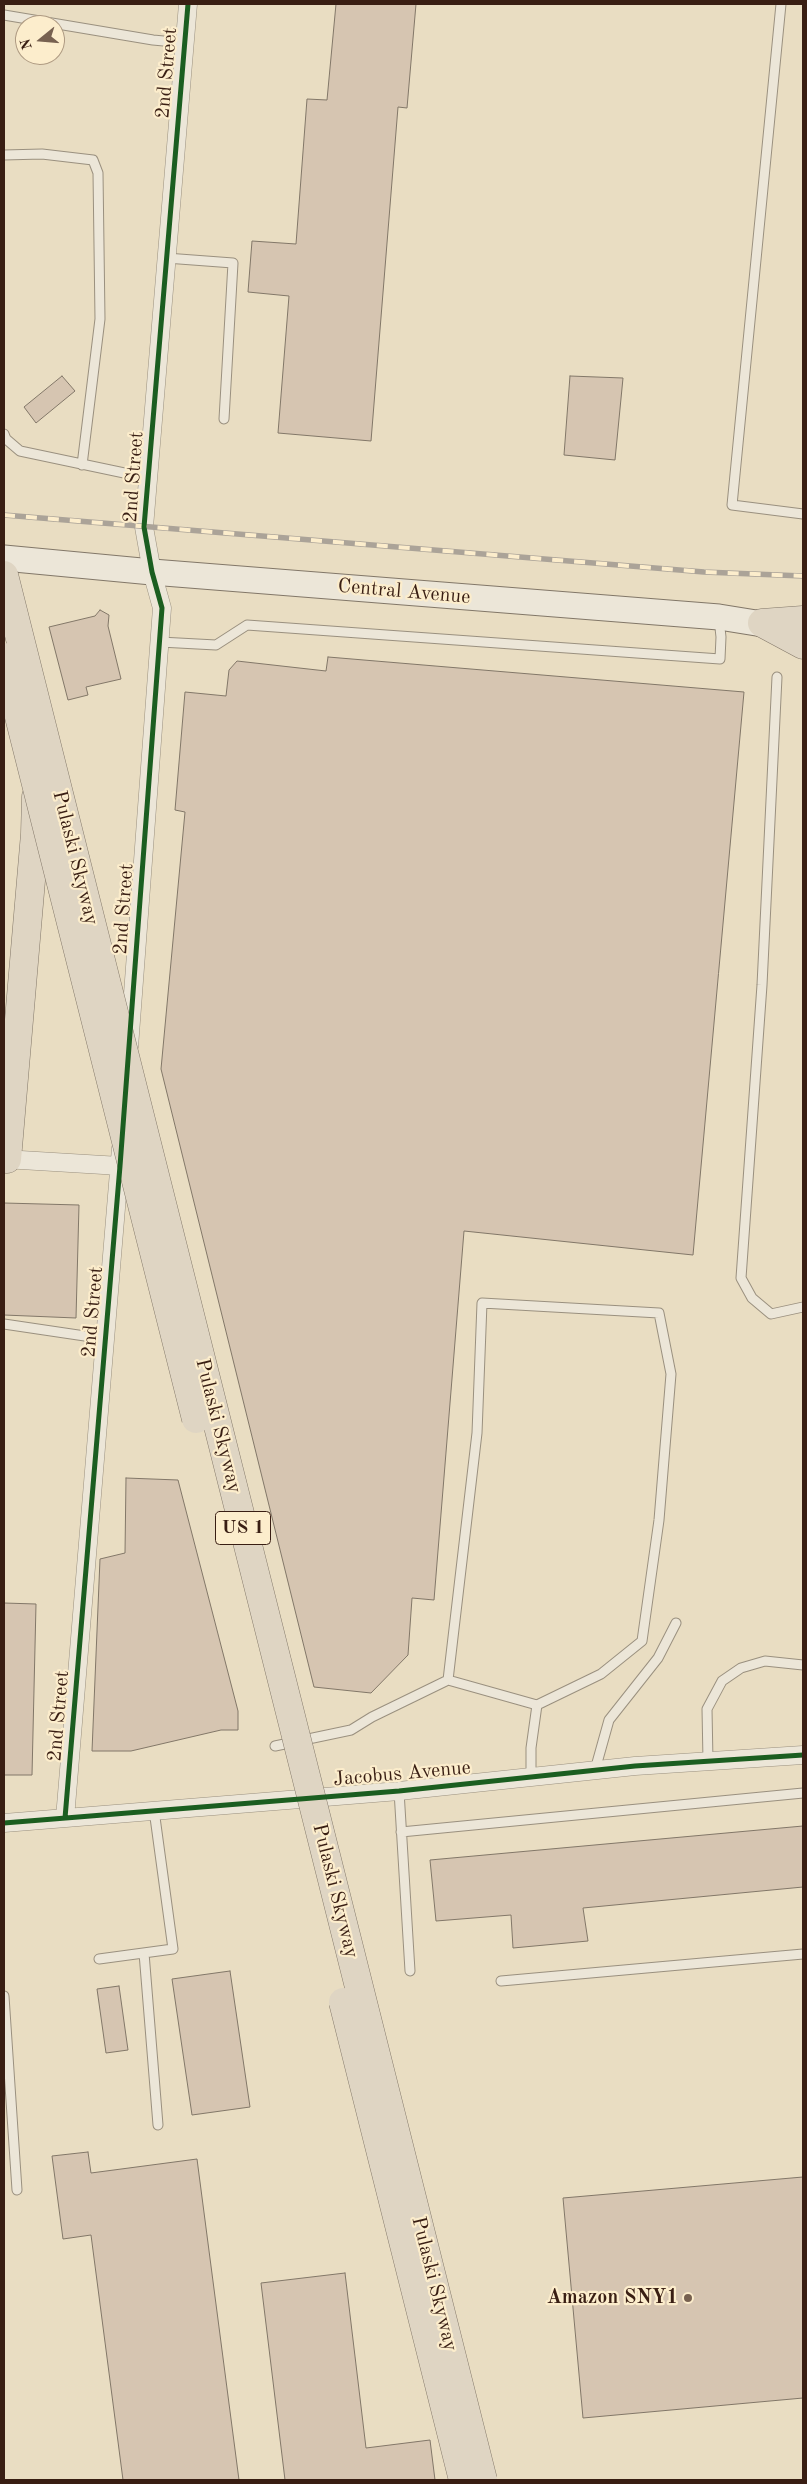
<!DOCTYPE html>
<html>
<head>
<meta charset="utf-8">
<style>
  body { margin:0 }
  #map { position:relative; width:807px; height:2484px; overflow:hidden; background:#e9ddc2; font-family:"Old Standard TT",serif }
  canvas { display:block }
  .frame { position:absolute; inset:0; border:5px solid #391e13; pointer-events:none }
  .north { position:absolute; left:15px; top:15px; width:50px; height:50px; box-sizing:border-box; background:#fcedcc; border:1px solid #ae9a82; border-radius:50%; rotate:253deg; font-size:14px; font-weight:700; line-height:20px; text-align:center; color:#391e13 }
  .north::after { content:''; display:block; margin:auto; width:18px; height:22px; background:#776150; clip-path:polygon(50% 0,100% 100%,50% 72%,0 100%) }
</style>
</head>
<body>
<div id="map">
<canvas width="807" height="2484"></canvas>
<div class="frame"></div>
<div class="north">N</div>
</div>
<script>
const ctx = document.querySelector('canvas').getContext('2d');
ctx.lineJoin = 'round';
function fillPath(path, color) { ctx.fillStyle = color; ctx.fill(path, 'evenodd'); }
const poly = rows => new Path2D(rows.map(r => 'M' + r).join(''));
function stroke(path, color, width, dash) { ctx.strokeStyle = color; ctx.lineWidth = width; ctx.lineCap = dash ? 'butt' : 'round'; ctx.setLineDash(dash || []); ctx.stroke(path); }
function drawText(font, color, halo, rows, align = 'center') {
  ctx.font = font + ' "Old Standard TT",serif'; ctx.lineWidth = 4.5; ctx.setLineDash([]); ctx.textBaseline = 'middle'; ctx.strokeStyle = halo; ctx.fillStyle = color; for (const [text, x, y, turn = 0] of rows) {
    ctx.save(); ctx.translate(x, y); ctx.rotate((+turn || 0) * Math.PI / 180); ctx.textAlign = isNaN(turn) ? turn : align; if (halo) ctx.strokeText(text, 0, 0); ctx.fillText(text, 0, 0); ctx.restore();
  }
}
const building = poly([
  [336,4,416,4,407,108,398,107,371,441,278,433,289,296,248,292,252,241,296,244,307,99,327,100,336,4],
  [62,376,75,391,36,423,24,407,62,376],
  [570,376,623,378,615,460,564,455,570,376],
  [100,610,109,615,108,626,121,679,86,687,88,695,68,700,49,627,95,616,100,610],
  [328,657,744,692,693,1255,464,1231,434,1600,412,1598,408,1655,371,1693,314,1687,161,1069,185,812,175,810,185,692,226,696,229,670,237,661,326,671,328,657],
  [4,1203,79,1205,76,1318,4,1315,4,1203],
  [126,1478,178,1480,238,1711,238,1730,221,1730,131,1751,92,1751,100,1559,125,1553,126,1478],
  [4,1603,36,1604,32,1775,4,1775,4,1603],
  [803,1826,803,1887,583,1908,588,1941,513,1948,511,1915,436,1921,430,1860,803,1826],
  [230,1971,250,2107,192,2115,172,1979,230,1971],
  [119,1986,128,2050,106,2053,97,1989,119,1986],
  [88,2152,91,2173,197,2159,239,2480,123,2480,91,2235,63,2239,52,2156,88,2152],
  [803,2177,803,2398,583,2418,563,2198,803,2177],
  [345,2273,366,2448,430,2440,435,2480,285,2480,261,2283,345,2273]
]);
const service = poly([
  [781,4,732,505,803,514],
  [4,15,153,40,185,43],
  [4,155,42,154,93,160,98,173,100,319,82,465],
  [166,258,233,263,224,419],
  [4,434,6,439,20,451,148,478],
  [160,642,216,645,247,625,720,659,721,637,719,619],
  [777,677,762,985,741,1278,752,1298,771,1314,803,1307],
  [4,1324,105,1339],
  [275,1746,351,1730,372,1717,448,1680],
  [708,1761,707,1709,722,1681,741,1668,765,1661,803,1665],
  [595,1770,609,1720,658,1658,676,1623],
  [531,1776,531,1748,537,1705,601,1674,642,1641,659,1520,671,1374,659,1313,482,1303,477,1433,448,1680,537,1705],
  [399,1791,410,1971],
  [401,1832,803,1793],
  [144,1953,158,2125],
  [99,1959,173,1949,154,1810],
  [501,1981,803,1954],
  [4,1996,17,2190]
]);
const minor = poly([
  [129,1047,162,608,152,572,144,527,188,4],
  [4,1159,120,1166],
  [65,1818,121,1148],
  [4,1823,399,1791,635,1766,803,1755]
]);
const secondary = poly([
  [4,558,152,572,719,617,781,627]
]);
const trunk = poly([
  [762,623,803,645],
  [762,623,803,620]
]);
const motorway = poly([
  [7,1159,35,834,36,797]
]);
const rail = poly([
  [4,515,704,572,803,576]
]);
const motorwayBridge = poly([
  [4,575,483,2480],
  [4,657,196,1419],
  [343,2002,463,2480]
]);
const cycleway = poly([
  [65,1818,120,1166,162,608,152,572,144,527,188,4],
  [4,1823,399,1791,635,1766,803,1755]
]);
const markers = [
  [688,2298,5,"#776150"]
];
const shields = [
  [243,1528,55]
];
const shieldNames = [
  ["US 1",243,1528]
];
const streetNames = [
  ["2nd Street",167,73,-85],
  ["2nd Street",134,477,-86],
  ["Central Avenue",404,592,5],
  ["Pulaski Skyway",75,858,76],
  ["2nd Street",124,909,-86],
  ["2nd Street",93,1312,-85],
  ["Pulaski Skyway",218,1426,76],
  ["2nd Street",59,1716,-85],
  ["Jacobus Avenue",402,1774,-5],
  ["Pulaski Skyway",335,1891,76],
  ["Pulaski Skyway",434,2284,76]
];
const poiNames = [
  ["Amazon SNY1",678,2298]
];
fillPath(building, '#d6c5b1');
stroke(building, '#827768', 1);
stroke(service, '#9a907f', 11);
stroke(minor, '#9a907f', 19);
stroke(secondary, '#827768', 27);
stroke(trunk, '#827768', 29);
stroke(motorway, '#827768', 29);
stroke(service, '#ece6d8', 9);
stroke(minor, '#ece6d8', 18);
stroke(secondary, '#ece6d8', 25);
stroke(trunk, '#dfd5c3', 28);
stroke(motorway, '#dfd5c3', 28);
stroke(rail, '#aba398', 5.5);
stroke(rail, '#fcedcc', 4, [11]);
stroke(motorwayBridge, '#827768', 29, []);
stroke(motorwayBridge, '#dfd5c3', 28);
stroke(cycleway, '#1b5e20', 5);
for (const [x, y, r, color] of markers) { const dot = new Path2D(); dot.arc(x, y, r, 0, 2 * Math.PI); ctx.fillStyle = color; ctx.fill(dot); stroke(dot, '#fcedcc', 2); }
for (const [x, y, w] of shields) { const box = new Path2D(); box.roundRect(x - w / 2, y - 16.5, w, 33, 4); ctx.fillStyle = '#fcedcc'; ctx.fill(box); stroke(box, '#391e13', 1); }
drawText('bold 19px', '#391e13', null, shieldNames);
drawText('20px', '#391e13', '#fcedcc', streetNames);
drawText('bold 20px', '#391e13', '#fcedcc', poiNames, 'right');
</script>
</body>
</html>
